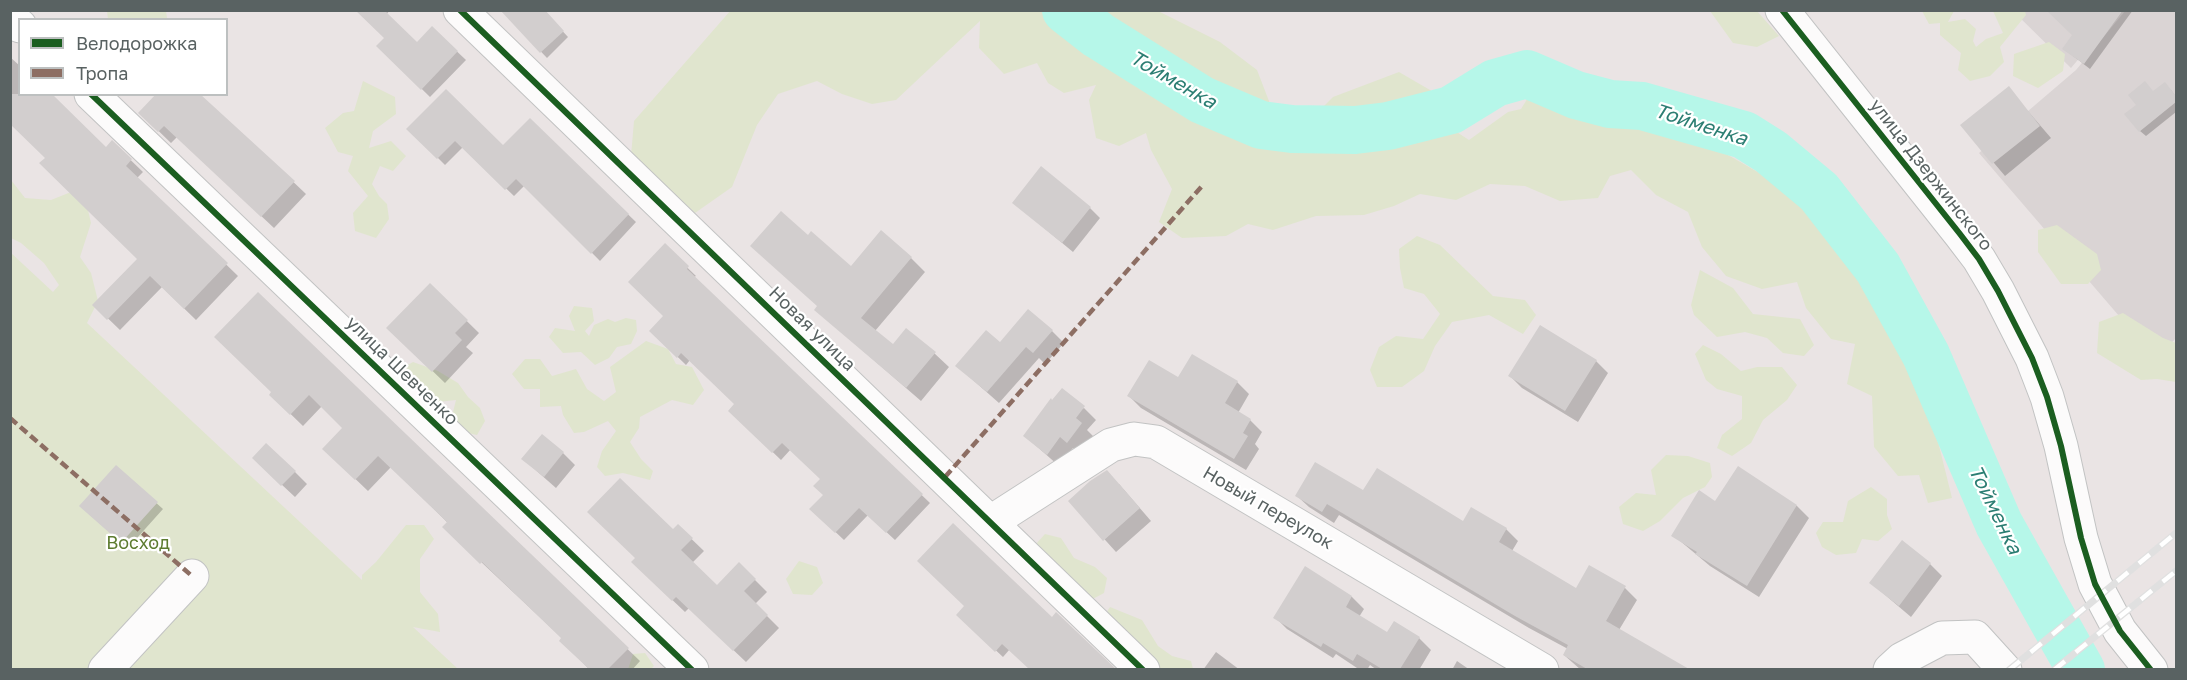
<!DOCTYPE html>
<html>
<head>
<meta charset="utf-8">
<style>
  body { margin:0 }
  #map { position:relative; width:2187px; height:680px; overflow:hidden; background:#eae4e4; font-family:"Golos Text",sans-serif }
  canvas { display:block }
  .frame { position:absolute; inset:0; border:12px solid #596262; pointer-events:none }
  .legend { position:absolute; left:18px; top:18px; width:210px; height:78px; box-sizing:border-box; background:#fff; border:2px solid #bdc0c0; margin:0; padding:8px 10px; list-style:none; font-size:18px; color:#596262 }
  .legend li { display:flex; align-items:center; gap:12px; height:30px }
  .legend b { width:30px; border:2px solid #bdc0c0 }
</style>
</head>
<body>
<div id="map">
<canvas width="2187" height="680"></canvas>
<div class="frame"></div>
<ul class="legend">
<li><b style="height:8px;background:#1b5e20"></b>Велодорожка</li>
<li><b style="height:8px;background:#8d6e63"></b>Тропа</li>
</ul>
</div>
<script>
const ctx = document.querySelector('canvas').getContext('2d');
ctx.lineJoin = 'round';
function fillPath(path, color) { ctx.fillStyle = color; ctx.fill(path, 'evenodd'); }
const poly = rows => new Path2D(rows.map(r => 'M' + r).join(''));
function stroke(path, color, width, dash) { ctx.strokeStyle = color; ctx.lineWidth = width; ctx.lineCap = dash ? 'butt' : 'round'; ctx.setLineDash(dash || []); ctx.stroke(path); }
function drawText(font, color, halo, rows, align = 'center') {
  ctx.font = font + ' "Golos Text",sans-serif'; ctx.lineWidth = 4.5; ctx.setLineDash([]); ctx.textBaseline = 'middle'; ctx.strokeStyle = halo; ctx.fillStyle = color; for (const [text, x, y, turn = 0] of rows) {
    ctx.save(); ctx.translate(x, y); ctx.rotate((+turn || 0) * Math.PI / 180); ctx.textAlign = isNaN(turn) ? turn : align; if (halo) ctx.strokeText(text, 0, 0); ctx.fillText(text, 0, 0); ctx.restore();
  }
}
const industrial = poly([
  [2013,11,2119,11,2071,68],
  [2125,11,2176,11,2176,338,2156,359,1979,153,2076,70]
]);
const green = poly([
  [731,10,1158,11,1220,42,1257,70,1274,114,1286,120,1302,119,1325,105,1333,97,1399,72,1449,101,1449,127,1469,140,1508,112,1521,109,1529,96,1556,89,1584,102,1653,109,1685,122,1705,142,1807,200,1868,266,1918,361,1952,498,1928,503,1919,475,1898,476,1874,447,1872,396,1847,384,1855,344,1831,339,1806,308,1797,282,1762,289,1726,276,1702,247,1688,212,1656,195,1631,170,1610,176,1598,198,1560,201,1525,186,1490,184,1456,200,1420,194,1394,206,1364,215,1316,216,1273,230,1248,224,1226,236,1182,238,1159,222,1172,189,1151,150,1146,133,1119,146,1096,138,1089,100,1096,85,1064,93,1048,83,1037,63,1004,74,979,48,980,21,896,100,872,104,842,94,817,81,778,94,757,125,732,187,695,213,631,156,634,121],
  [107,11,166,11,167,18,164,20,108,19],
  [1710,11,1757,11,1779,36,1757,47,1733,43],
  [1922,11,1954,11,1948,22,1965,19,1976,29,1973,41,1976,47,1986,39,2003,33,1993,11,2025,11,2026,15,2000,47,2004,62,1990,76,1970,81,1958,70,1961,53,1940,35,1940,23,1929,24],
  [2049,42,2065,54,2063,71,2038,88,2013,76,2014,54],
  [363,81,395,97,396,114,373,131,369,148,391,141,406,156,393,171,380,166,372,184,379,196,387,204,389,219,376,238,355,231,353,213,368,196,348,171,353,156,338,152,325,128,343,113,354,111],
  [11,180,25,198,51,200,71,192,88,210,91,223,80,257,91,273,98,301,87,323,362,580,362,575,376,562,406,525,424,525,434,539,420,559,420,592,438,614,440,632,413,627,458,669,11,669,10,252,53,292,59,285,44,263,21,243,11,238],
  [2057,225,2097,254,2101,270,2088,284,2061,284,2038,252,2038,230],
  [1417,236,1440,245,1493,296,1525,300,1536,315,1523,334,1489,315,1452,322,1435,346,1424,371,1402,387,1377,387,1370,370,1379,347,1396,336,1423,339,1440,314,1424,294,1404,288,1400,268,1399,249],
  [1700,270,1733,288,1753,314,1800,319,1814,345,1804,356,1783,353,1767,338,1745,332,1717,337,1694,315,1691,305],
  [574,306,592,308,594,321,585,331,589,336,594,325,608,319,615,322,626,318,636,320,637,331,631,344,617,347,609,358,595,365,581,352,563,353,549,337,555,328,575,331,569,316],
  [2123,313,2163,338,2176,343,2176,382,2157,379,2141,380,2097,353,2099,322],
  [646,341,668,349,676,364,692,367,704,390,693,405,672,400,640,417,639,428,630,442,641,459,653,471,650,480,623,473,605,476,597,467,602,451,616,431,608,421,584,432,574,433,563,415,561,406,540,407,540,389,524,389,512,374,525,359,540,359,552,376,576,369,587,389,604,401,616,392,610,367],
  [1703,345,1721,354,1741,371,1757,367,1782,367,1797,385,1787,400,1763,420,1751,443,1732,456,1717,448,1722,435,1742,419,1742,396,1717,389,1706,380,1695,354],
  [413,362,438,371,458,383,468,397,480,408,485,421,477,435,459,431,451,420,456,400,438,402,427,396,404,367],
  [1666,455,1688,456,1710,463,1712,477,1705,487,1683,498,1660,521,1643,531,1623,524,1619,507,1636,493,1656,495,1651,470],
  [1871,487,1887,499,1887,515,1892,529,1878,541,1862,539,1856,553,1836,555,1822,547,1816,533,1823,522,1843,522,1848,501],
  [1045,534,1061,538,1074,558,1095,567,1107,578,1104,593,1087,602,1075,592,1074,580,1058,574,1035,545],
  [799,561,817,567,823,583,812,595,793,594,786,579],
  [1110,607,1142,620,1158,646,1172,656,1191,661,1193,669,1159,669,1157,661,1137,652,1102,619],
  [645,653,654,666,651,669,628,669,633,654]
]);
const shadow = poly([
  [357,10,390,10,386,15,417,44,432,28,466,60,430,97,378,46,386,38],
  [543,10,568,37,547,58,507,16],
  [2051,10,2133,10,2090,69,2064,49,2074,35],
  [10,57,20,66,20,94,106,149,112,142,143,172,137,178,238,276,196,320,162,287,120,330,94,305,139,260,47,158,10,123],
  [2008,88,2051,138,2005,176,1962,125],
  [2171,90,2176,97,2176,112,2146,136,2140,131,2154,93],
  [140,113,245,136,306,194,274,228,177,137,171,143],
  [530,120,636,222,600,261,525,185,514,196,463,147,445,165,409,129,503,147],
  [1014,203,1090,208,1100,218,1073,252],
  [665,246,696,276,694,277,930,503,895,540,868,515,844,540,811,509,825,495,822,479,791,449,781,460,730,411,736,404,690,360,686,365,651,331,665,316],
  [911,258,925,272,875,331,893,346,934,353,949,367,921,401,816,310,851,268],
  [430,285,479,333,466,347,473,353,445,383,388,328],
  [258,295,640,661,632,670,590,670,561,641,563,639,444,527,448,523,391,467,368,491,324,449,344,428,322,406,303,426,271,395,273,393],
  [1052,331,1064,343,1045,364,1039,358,999,403,957,366,1000,344],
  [1596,361,1608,373,1578,422,1522,388,1510,376],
  [1237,382,1249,394,1238,413,1250,420,1262,432,1255,444,1259,449,1246,470,1141,408,1129,396],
  [1084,408,1096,420,1087,430,1093,436,1080,454,1073,448,1059,466,1025,436],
  [563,453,575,465,556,488,523,459],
  [116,467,163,509,128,548,87,512],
  [1738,468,1797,506,1809,518,1759,597,1710,566,1673,535,1716,503],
  [266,470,295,472,307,484,295,497],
  [1119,484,1151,521,1116,552,1070,501],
  [1364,493,1464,523,1506,529,1518,541,1512,551,1577,590,1590,567,1625,588,1637,600,1619,630,1686,670,1581,670,1564,655,1568,649,1529,628,1339,515,1334,523,1309,507,1297,496],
  [678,526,704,551,692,563,717,587,739,564,767,592,755,604,779,628,746,662,689,608,685,612,645,574],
  [1930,564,1942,576,1911,617,1871,583],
  [1305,568,1352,597,1364,609,1359,617,1388,634,1419,638,1431,650,1419,670,1377,670,1370,665,1367,670,1360,670,1336,654,1333,658,1287,629,1275,617],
  [1056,614,1113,670,1031,670,1010,649,1003,657,958,615,1052,619],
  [1216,652,1240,670,1203,670],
  [1457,661,1470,670,1452,670]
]);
const river = poly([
  [1066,10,1098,35,1202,100,1261,125,1292,129,1355,130,1388,126,1451,110,1495,83,1527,74,1576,95,1610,104,1642,106,1744,135,1771,152,1819,192,1878,268,1926,355,1999,524,2081,670]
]);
const building = poly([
  [355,10,384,10,417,42,432,26,458,51,421,90,376,46,384,38],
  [500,10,545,10,564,31,540,53],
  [2046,10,2123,10,2084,64,2062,49,2072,35],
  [2145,81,2153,91,2165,82,2176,96,2176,102,2139,132,2124,114,2136,105,2128,95],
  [2009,86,2040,126,1992,164,1960,125],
  [446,89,503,145,530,118,629,214,591,254,516,179,505,190,455,141,437,159,406,129],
  [10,94,52,94,106,147,112,140,132,159,126,166,228,263,184,309,150,276,107,320,92,305,137,259,39,163,45,158,10,124],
  [156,94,200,94,295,181,261,217,164,126,158,132,138,113],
  [1041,166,1091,207,1062,243,1012,203],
  [781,211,808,235,811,231,851,266,881,230,912,257,861,318,893,344,906,328,936,352,906,388,814,310,817,306,750,246],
  [665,243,689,266,687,269,923,494,886,533,859,508,835,533,809,509,823,495,813,486,820,479,782,443,772,453,728,411,734,404,681,353,677,358,649,331,663,316,628,282],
  [430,283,468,320,455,333,462,340,432,372,386,328],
  [258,292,629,648,608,669,589,669,559,641,561,638,482,562,480,564,442,527,447,522,378,456,355,480,322,449,342,428,309,395,290,415,269,395,271,392,214,337],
  [1028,309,1053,330,1033,353,1026,347,987,392,955,366,986,330,1000,342],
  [1540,325,1597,360,1565,411,1508,376],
  [1192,354,1238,381,1225,403,1251,419,1243,433,1248,436,1234,459,1127,396,1149,360,1178,377],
  [1062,388,1085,406,1076,418,1082,423,1067,443,1060,437,1047,455,1023,436,1051,398,1052,400],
  [542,434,564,452,544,477,521,459],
  [266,443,296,471,281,486,252,458],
  [1315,462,1363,490,1377,468,1463,521,1471,507,1507,528,1499,542,1576,588,1589,565,1626,586,1606,621,1689,669,1587,669,1563,655,1568,645,1515,616,1327,504,1322,512,1295,496],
  [116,465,158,502,121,543,79,506],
  [1738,466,1797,505,1747,586,1695,554,1697,552,1671,536,1699,490,1715,501],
  [1107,470,1140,508,1103,541,1068,501,1090,481],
  [620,478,673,529,678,524,693,538,681,550,717,585,739,562,756,579,744,591,768,615,733,651,676,597,672,601,631,562,635,558,587,512],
  [953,523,1052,617,1056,612,1116,669,1029,669,1002,644,995,652,956,615,964,606,917,561],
  [1902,540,1931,563,1899,606,1869,583],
  [1305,566,1352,596,1346,607,1387,632,1394,621,1420,637,1400,669,1382,669,1357,654,1353,661,1323,643,1321,647,1273,618]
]);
const minor = poly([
  [460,10,1143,670],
  [1782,10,1960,234,1979,259,1998,291,2032,358,2047,397,2061,446,2081,538,2095,584,2120,631,2151,670],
  [10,18,20,26],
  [91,94,692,670],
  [991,522,1111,445,1134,439,1156,442,1542,670],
  [105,670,192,576],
  [1890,670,1902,659,1942,638,1975,637,2005,670]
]);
const rail = poly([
  [2009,670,2176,533],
  [2054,670,2176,571]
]);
const quiet = poly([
  [10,418,192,576],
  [945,477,1202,186]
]);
const cycleway = poly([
  [460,10,1143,670],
  [1782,10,1960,234,1979,259,1998,291,2032,358,2047,397,2061,446,2081,538,2095,584,2120,631,2151,670],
  [91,94,692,670]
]);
const streetNames = [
  ["улица Дзержинского",1931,175,52],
  ["Новая улица",812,329,44],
  ["улица Шевченко",402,371,44],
  ["Новый переулок",1268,508,30]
];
const parkNames = [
  ["Восход",138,543]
];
const waterNames = [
  ["Тойменка",1173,80,30],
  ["Тойменка",1701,125,18],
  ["Тойменка",1995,510,64]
];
fillPath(industrial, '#dad4d4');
fillPath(green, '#e0e5ce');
fillPath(shadow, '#0003');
stroke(river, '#b6f7e9', 48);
fillPath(building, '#d2cece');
stroke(minor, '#c2c3c3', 35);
stroke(minor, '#fcfbfb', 33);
stroke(rail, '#e0e0e0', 7);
stroke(rail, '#fff', 4.5, [14]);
stroke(quiet, '#8d6e63', 4.5, [9, 4.5]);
stroke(cycleway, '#1b5e20', 6);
drawText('18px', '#596262', '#fff', streetNames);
drawText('18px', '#5d7c30', '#fff', parkNames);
drawText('italic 20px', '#2c7e73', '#fff', waterNames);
</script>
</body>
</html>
